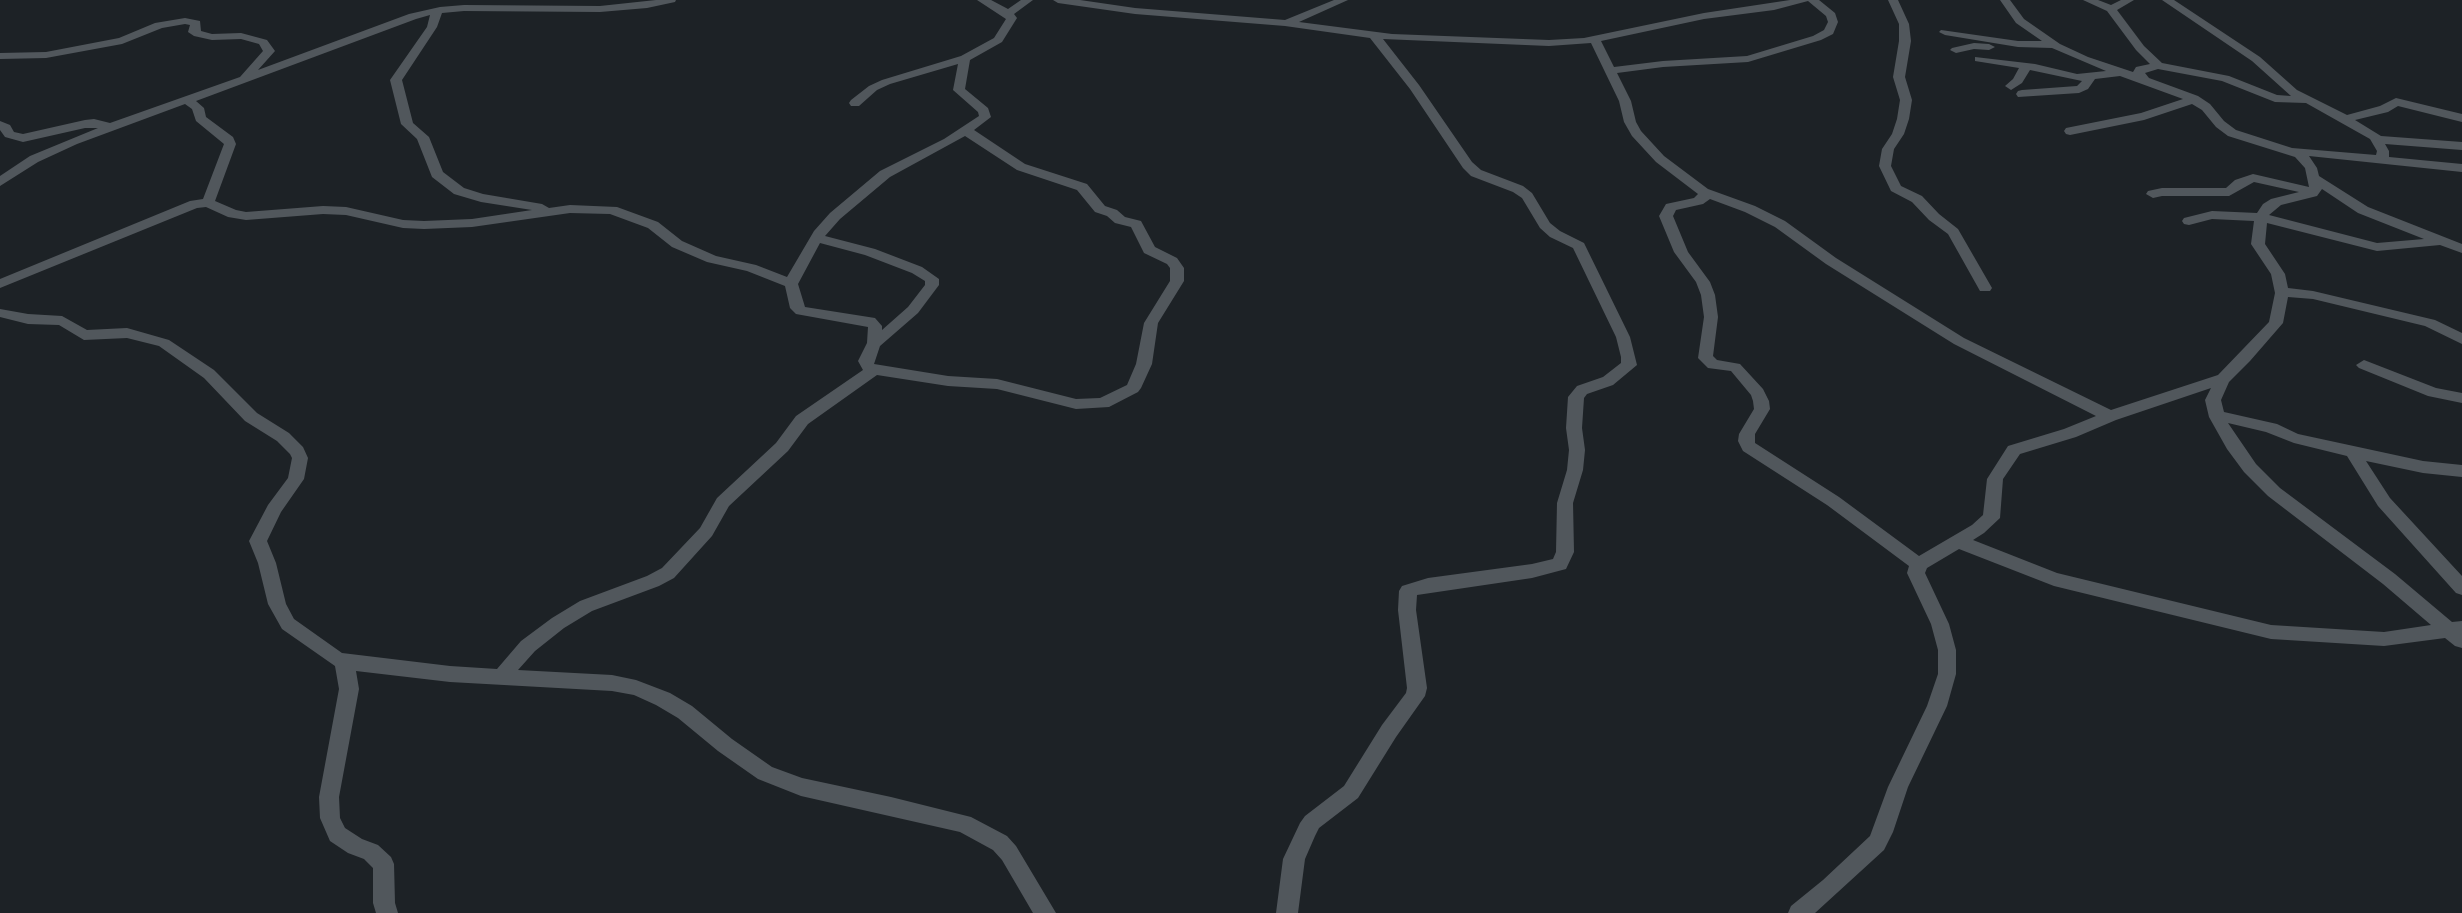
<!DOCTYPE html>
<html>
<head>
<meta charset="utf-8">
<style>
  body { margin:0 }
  canvas { display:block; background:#1d2226 }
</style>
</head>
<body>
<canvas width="2462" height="913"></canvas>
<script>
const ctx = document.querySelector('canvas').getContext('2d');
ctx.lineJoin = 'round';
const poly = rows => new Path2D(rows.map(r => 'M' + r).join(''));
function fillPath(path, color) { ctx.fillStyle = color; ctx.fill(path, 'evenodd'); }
const minor = poly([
  [656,0,676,0,675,2,647,8,600,12,464,11,442,13,437,27,402,80,413,123,429,137,443,172,464,188,483,194,542,204,549,208,570,205,617,207,658,222,682,241,716,256,756,265,787,277,814,231,830,213,880,171,944,139,979,116,978,112,953,90,958,64,890,84,877,90,859,106,851,106,849,103,851,100,869,86,882,80,961,56,994,38,1006,19,977,0,991,0,1008,9,1021,0,1033,0,1014,14,1017,18,1002,42,970,60,965,89,988,108,991,117,974,130,1025,164,1087,184,1105,206,1117,210,1125,217,1141,221,1155,247,1177,258,1184,268,1184,281,1158,323,1152,364,1141,388,1138,392,1109,407,1076,409,997,389,948,386,877,375,808,424,788,451,729,506,712,536,674,578,659,586,592,611,564,628,535,651,518,670,612,675,636,680,670,693,692,706,732,739,772,767,802,778,891,797,971,817,1007,836,1016,846,1056,913,1033,913,1002,860,993,850,960,832,801,796,758,779,718,751,678,718,656,705,634,695,612,691,450,682,356,671,359,689,339,797,340,818,345,828,362,839,378,845,391,857,394,864,395,903,398,913,376,913,373,903,373,868,364,859,348,853,330,841,320,818,319,797,339,689,335,666,282,629,268,604,258,563,249,541,268,505,288,478,292,458,290,454,277,441,245,421,204,378,159,346,127,338,84,340,59,325,28,324,0,317,0,309,28,314,62,316,87,330,127,328,169,340,214,370,257,413,289,433,303,447,308,458,304,479,281,512,267,541,276,563,286,604,294,619,342,653,450,666,497,669,521,641,552,618,580,601,647,576,662,568,700,528,717,498,776,443,796,416,863,370,858,361,867,343,868,327,796,314,790,308,785,286,747,271,707,262,672,247,648,228,610,214,570,213,472,227,424,229,403,228,346,215,323,214,246,220,228,217,206,207,197,208,0,288,0,279,190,201,203,199,224,144,196,121,192,109,185,104,77,144,38,162,0,186,0,176,30,156,98,128,85,128,23,142,5,137,0,130,0,121,10,125,14,132,23,134,85,120,94,119,110,123,240,77,263,51,259,44,241,39,212,40,194,36,188,32,190,25,185,24,162,28,122,44,46,58,0,59,0,53,46,52,119,38,155,23,185,18,200,21,201,31,212,34,241,33,267,40,275,51,258,70,409,14,440,7,464,5,600,6,656,0],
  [430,15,427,27,390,80,401,124,417,139,432,177,454,194,481,202,532,210,472,219,424,221,403,220,346,207,323,206,246,212,236,210,215,201,236,144,233,137,206,117,204,108,196,101,416,19,430,15],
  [965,136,1017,170,1077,190,1095,212,1107,216,1115,223,1131,227,1144,253,1167,264,1170,268,1170,281,1144,323,1136,364,1127,385,1100,398,1076,399,997,379,948,376,874,364,880,346,918,313,939,285,939,279,922,267,875,249,825,236,840,219,890,177,965,136],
  [820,243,865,255,912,273,925,281,925,285,908,307,882,330,882,326,875,318,805,307,798,284,820,243],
  [1053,0,1080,0,1135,8,1285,20,1334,0,1348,0,1299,22,1392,34,1549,40,1584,38,1704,13,1790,0,1819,0,1835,13,1838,22,1833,34,1821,40,1748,62,1663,67,1617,73,1631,101,1636,122,1641,131,1664,156,1708,189,1755,206,1785,221,1836,258,1964,338,2111,410,2218,375,2269,322,2275,293,2271,274,2251,244,2254,221,2212,219,2189,225,2184,224,2182,221,2184,218,2212,211,2257,213,2263,204,2271,199,2299,192,2254,182,2229,196,2162,196,2153,198,2146,194,2148,191,2162,188,2226,188,2235,180,2253,174,2309,187,2305,168,2295,157,2228,136,2216,127,2202,110,2192,104,2144,120,2070,135,2066,134,2064,131,2066,128,2141,113,2183,99,2120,76,2095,79,2088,89,2079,93,2018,97,2016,94,2018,91,2022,90,2077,86,2082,81,2030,70,2022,83,2011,90,2005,86,2013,79,2019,68,1975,61,1975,57,2035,64,2077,74,2106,71,2052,48,2018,47,1945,35,1939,32,1941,30,2018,41,2042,41,2016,23,2000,0,2010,0,2024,19,2060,44,2088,57,2133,72,2136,67,2150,64,2136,50,2107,11,2083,0,2098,0,2111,5,2121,0,2134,0,2117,10,2144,46,2162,63,2229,76,2277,95,2291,96,2252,61,2162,0,2174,0,2260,57,2297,90,2347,115,2380,106,2396,98,2462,114,2462,122,2398,106,2388,112,2355,120,2381,136,2462,142,2462,150,2385,144,2389,151,2389,157,2462,164,2462,172,2309,156,2317,168,2319,176,2368,207,2462,244,2462,253,2440,245,2377,251,2267,223,2265,244,2285,274,2288,288,2313,291,2435,320,2462,333,2462,344,2425,326,2313,299,2288,297,2283,323,2250,361,2229,382,2221,400,2224,412,2277,424,2298,434,2423,461,2462,465,2462,477,2423,473,2366,461,2390,498,2462,576,2462,595,2456,593,2378,506,2347,456,2294,443,2266,432,2228,423,2256,464,2280,488,2395,574,2452,622,2462,621,2462,648,2455,646,2445,638,2384,646,2271,639,2054,586,1959,549,1927,568,1925,573,1949,624,1956,650,1956,674,1947,706,1908,787,1893,832,1884,850,1815,913,1788,913,1791,906,1823,880,1870,836,1888,787,1927,706,1938,674,1938,650,1931,624,1907,573,1909,566,1827,505,1743,451,1738,441,1739,434,1754,409,1753,401,1751,395,1731,371,1708,368,1698,358,1704,317,1701,295,1696,282,1674,252,1659,216,1666,204,1694,198,1698,194,1656,162,1632,136,1624,122,1619,101,1591,43,1549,46,1383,39,1419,85,1472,162,1481,170,1523,186,1532,193,1550,223,1560,231,1584,243,1630,337,1637,365,1613,385,1587,394,1584,398,1582,428,1585,450,1583,470,1573,503,1574,552,1566,569,1532,578,1417,595,1416,610,1427,688,1425,696,1396,737,1358,798,1319,828,1315,836,1305,859,1298,913,1276,913,1283,859,1300,823,1305,816,1344,786,1382,725,1406,693,1407,688,1398,610,1399,591,1402,586,1428,578,1532,564,1553,559,1556,552,1557,503,1567,470,1569,450,1566,428,1568,397,1577,386,1603,377,1621,363,1621,357,1616,337,1573,248,1550,237,1540,228,1522,198,1513,192,1471,176,1463,168,1410,89,1370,38,1285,26,1135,14,1058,3,1053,0],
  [1808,1,1826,16,1828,22,1824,30,1813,36,1747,56,1663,61,1614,67,1601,41,1704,19,1774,10,1808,1],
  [2158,69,2222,81,2275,102,2306,103,2370,139,2377,151,2376,155,2292,148,2236,130,2224,121,2210,104,2198,96,2149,78,2145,73,2158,69],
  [2322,189,2358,213,2424,239,2377,243,2269,215,2281,205,2317,196,2322,189],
  [1710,199,1745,212,1775,227,1826,264,1954,344,2096,416,2064,429,2008,446,1987,479,1983,515,1972,525,1919,556,1839,497,1755,443,1755,434,1770,409,1769,401,1763,389,1740,364,1717,360,1713,356,1718,317,1715,295,1710,282,1688,252,1673,216,1676,210,1703,204,1710,199],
  [2211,388,2205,400,2209,417,2227,449,2244,472,2268,496,2383,584,2431,625,2384,632,2271,625,2057,573,1973,540,1984,533,2000,518,2003,479,2020,454,2076,437,2116,420,2211,388],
  [1888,0,1898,0,1909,24,1911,41,1905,77,1912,100,1909,119,1904,134,1894,149,1891,166,1901,186,1922,196,1939,214,1958,229,1992,288,1990,291,1980,291,1948,234,1929,220,1912,202,1891,191,1879,166,1882,149,1892,134,1897,119,1900,100,1893,77,1899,41,1899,24,1888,0],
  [1974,43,1989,44,1995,47,1989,50,1974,49,1956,53,1950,50,1952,48,1974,43],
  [2364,360,2436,388,2462,393,2462,403,2428,396,2359,368,2356,365,2364,360]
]);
fillPath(minor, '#51575c');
</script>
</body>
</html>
